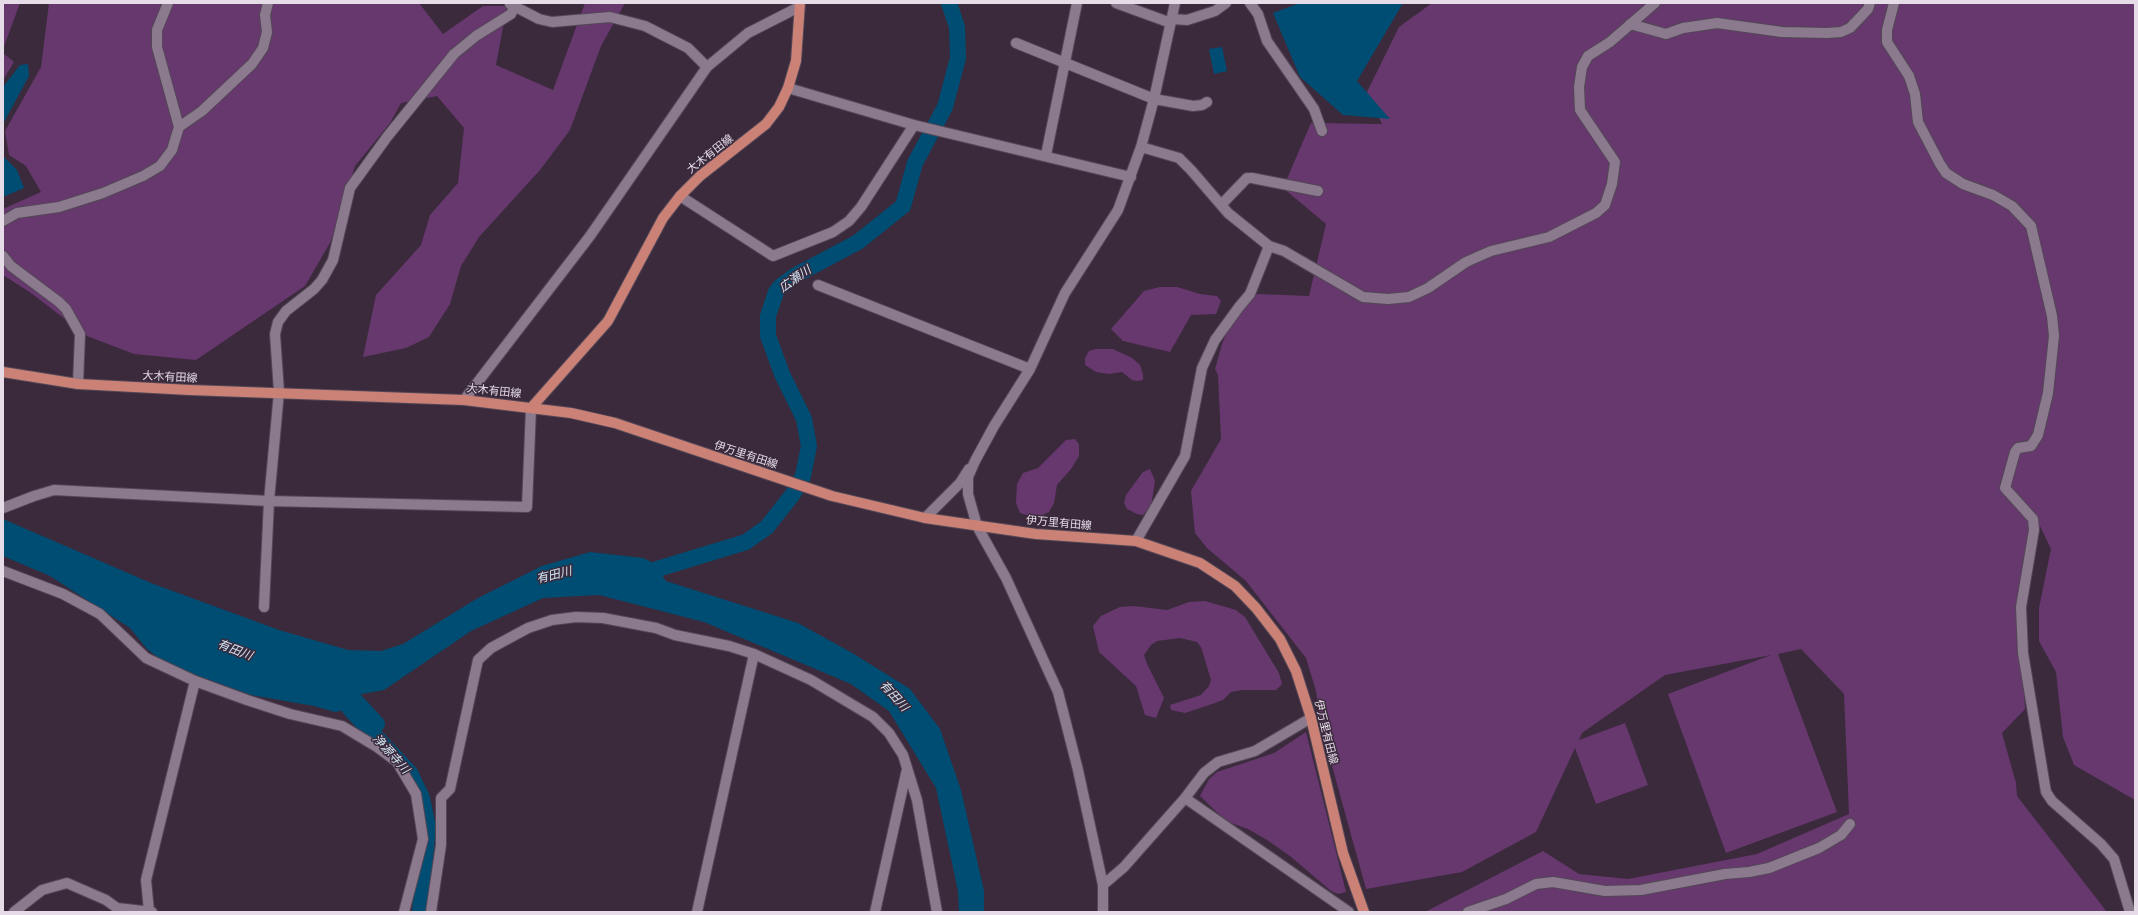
<!DOCTYPE html>
<html>
<head>
<meta charset="utf-8">
<style>
  body { margin:0 }
  #map { position:relative; width:2138px; height:915px; overflow:hidden; background:#3a2a3c; font-family:"Golos Text",sans-serif }
  canvas { display:block }
  .frame { position:absolute; inset:0; border:4px solid #e6dce8; pointer-events:none }
</style>
</head>
<body>
<div id="map">
<canvas width="2138" height="915"></canvas>
<div class="frame"></div>
</div>
<script>
const ctx = document.querySelector('canvas').getContext('2d');
ctx.lineJoin = 'round';
function fillPath(path, color) { ctx.fillStyle = color; ctx.fill(path, 'evenodd'); }
const poly = rows => new Path2D(rows.map(r => 'M' + r).join(''));
function stroke(path, color, width, dash) { ctx.strokeStyle = color; ctx.lineWidth = width; ctx.lineCap = dash ? 'butt' : 'round'; ctx.setLineDash(dash || []); ctx.stroke(path); }
function drawText(font, color, halo, rows, align = 'center') {
  ctx.font = font + ' "Golos Text","Noto Sans JP",sans-serif'; ctx.lineWidth = 3; ctx.setLineDash([]); ctx.textBaseline = 'middle'; ctx.strokeStyle = halo; ctx.fillStyle = color; for (const [text, x, y, turn = 0] of rows) {
    ctx.save(); ctx.translate(x, y); ctx.rotate((+turn || 0) * Math.PI / 180); ctx.textAlign = isNaN(turn) ? turn : align; if (halo) ctx.strokeText(text, 0, 0); ctx.fillText(text, 0, 0); ctx.restore();
  }
}
const green = poly([
  [3,3,20,3,3,49],
  [49,3,419,3,443,34,483,6,507,6,496,65,553,90,585,3,625,3,601,46,570,130,540,170,479,237,461,266,450,304,429,337,406,348,363,357,376,295,421,245,430,215,458,183,464,128,437,96,401,103,390,123,355,166,331,241,305,286,196,360,134,354,87,336,31,293,3,275,3,209,41,192,26,166,9,155,5,131,41,67],
  [1432,3,2135,3,2135,800,2074,765,2063,737,2056,672,2039,641,2039,608,2051,549,2040,526,2020,604,2025,709,2002,733,2016,783,2017,796,2107,912,1425,912,1543,851,1579,874,1628,879,1757,854,1849,814,1844,694,1801,649,1778,654,1837,812,1726,853,1668,694,1771,655,1665,675,1582,733,1579,740,1625,723,1648,785,1596,804,1575,748,1536,832,1462,872,1366,889,1321,726,1316,691,1306,658,1246,581,1207,548,1195,533,1191,491,1221,439,1218,375,1215,369,1222,344,1234,315,1257,294,1309,296,1326,224,1283,188,1311,123,1382,124,1367,92,1399,27],
  [3,53,14,62,3,80],
  [1160,287,1177,287,1200,294,1217,296,1221,301,1216,314,1191,315,1170,352,1123,341,1111,329,1144,291],
  [1096,349,1113,349,1132,358,1140,365,1143,374,1143,380,1137,381,1132,380,1122,372,1109,374,1096,372,1085,365,1085,358,1089,351],
  [1075,439,1079,444,1079,456,1071,469,1057,485,1054,503,1049,512,1036,518,1020,513,1016,503,1017,484,1023,473,1038,468,1066,440],
  [1150,469,1155,481,1151,506,1143,515,1137,514,1127,509,1124,503,1126,495,1143,472],
  [1205,601,1236,610,1245,617,1279,673,1282,684,1276,690,1243,690,1231,692,1223,700,1215,703,1185,713,1171,710,1170,705,1201,695,1209,686,1211,680,1201,647,1197,642,1180,638,1157,641,1151,645,1144,655,1147,664,1164,698,1156,718,1145,715,1136,686,1099,652,1093,626,1101,616,1120,607,1134,606,1167,610,1189,602],
  [1306,732,1346,892,1338,894,1331,891,1290,856,1267,840,1248,829,1226,821,1200,796,1209,779,1217,772,1274,753]
]);
const water = poly([
  [1300,3,1403,3,1357,81,1390,119,1343,115,1300,77,1273,13],
  [1222,47,1227,71,1214,74,1209,49],
  [28,64,29,76,3,124,3,87,20,65],
  [3,156,17,170,24,188,3,197],
  [3,519,151,583,279,630,348,650,381,651,403,644,478,598,542,566,590,552,643,558,666,569,661,574,666,581,798,623,854,654,910,689,940,729,961,790,984,891,984,912,959,912,958,891,936,788,889,711,851,684,704,622,599,595,543,598,471,631,384,690,351,696,348,702,350,709,335,712,314,706,251,695,168,665,147,649,130,628,50,576,3,556]
]);
const river = poly([
  [641,574,746,542,767,527,793,494,803,476,809,446,804,419,782,374,768,336,768,316,776,292,781,286,796,275,858,242,903,206,915,163,945,107,958,58,957,27,949,3],
  [333,685,352,697,377,724,350,709,410,773,422,798,428,827,420,912]
]);
const minor = poly([
  [1116,3,1171,23],
  [1250,3,1258,14,1267,41,1314,109,1322,131],
  [1894,3,1887,30,1887,42,1909,76,1915,94,1918,122,1940,164,1946,173,1963,184,1993,195,2012,206,2031,226,2052,316,2054,336,2048,393,2038,435,2031,446,2018,448,2015,452,2005,488,2033,519,2034,530,2021,607,2023,653,2046,792,2052,801,2101,844,2114,859,2130,912],
  [510,4,539,19,552,22,610,17,645,26,688,48,707,67],
  [1173,19,1187,20,1215,11,1226,3],
  [1630,24,1666,34,1683,28,1717,23,1782,32,1827,33,1841,32,1850,28,1868,9,1870,3],
  [1016,43,1154,99,1193,106,1202,105,1207,102],
  [788,88,914,125,1131,177],
  [179,127,202,111,252,64,263,48,267,32,265,15,268,3],
  [1141,147,1179,158,1191,170,1228,213,1269,246,1284,251,1363,297,1388,299,1409,297,1428,288,1466,262,1491,251,1549,237,1596,213,1605,205,1612,184,1615,162,1580,110,1579,87,1582,67,1588,56,1610,42,1655,3],
  [1046,155,1077,3],
  [680,196,773,256,833,232,849,221,861,207,914,125],
  [1221,205,1247,178,1252,178,1318,191],
  [3,221,17,213,59,207,103,193,143,176,160,166,172,150,179,127,157,47,157,30,168,3],
  [3,256,11,266,59,302,66,309,80,334,78,384],
  [818,285,1030,369],
  [464,400,590,236,707,67,748,33,799,7],
  [3,508,34,496,54,490,269,501,527,507,531,408],
  [925,518,960,483,969,469],
  [1136,541,1185,456,1202,368,1215,340,1239,307,1250,294,1269,246],
  [3,571,63,594,100,614,146,658,195,681,247,700,290,714,342,726,377,747,397,762,416,794,423,839,404,912],
  [264,607,269,501,279,392,275,334,278,322,286,311,314,289,322,280,333,260,350,188,387,137,454,54,476,36,511,14,516,3],
  [1185,798,1349,912],
  [1103,885,1124,867,1185,798,1204,773,1218,762,1255,751,1311,718],
  [149,911,146,880,195,681],
  [14,912,42,890,67,883,106,900,117,908,152,912],
  [431,912,441,845,441,798,450,789,478,660,491,648,528,628,552,620,576,617,603,618,656,628,675,635,729,646,754,654,811,680,873,717,889,733,903,755,917,800,937,912],
  [697,912,754,654],
  [875,912,907,769],
  [1103,912,1103,885,1078,770,1058,692,1006,578,977,526,968,494,968,477,975,461,994,426,1030,369,1065,293,1118,210,1141,147,1154,99,1175,3],
  [1468,912,1506,899,1536,884,1553,882,1605,891,1641,890,1725,874,1749,872,1769,868,1819,848,1841,835,1850,824]
]);
const major = poly([
  [3,372,78,384,190,390,464,400,571,413,615,423,832,496,925,518,1036,534,1136,541,1200,563,1235,586,1256,608,1280,639,1296,671,1311,718,1343,853,1364,912],
  [531,408,608,321,663,218,680,196,700,176,766,124,779,107,788,88,796,61,800,3]
]);
const streetNames = [
  ["大木有田線",710,154,-38],
  ["大木有田線",170,377,3],
  ["大木有田線",494,391,6],
  ["伊万里有田線",746,455,18],
  ["伊万里有田線",1059,523,5],
  ["伊万里有田線",1326,732,76]
];
const waterNames = [
  ["広瀬川",795,279,-35],
  ["有田川",554,575,-14],
  ["有田川",235,650,21],
  ["有田川",894,696,48],
  ["浄源寺川",391,754,48]
];
fillPath(green, '#67386e');
fillPath(water, '#004d73');
stroke(river, '#004d73', 16);
stroke(minor, '#534756', 12);
stroke(major, '#534756', 12);
stroke(minor, '#8b798e', 10);
stroke(major, '#cb8176', 10);
drawText('11px', '#e6dce8', '#3a2a3c', streetNames);
drawText('italic 12px', '#d2e6f4', '#3a2a3c', waterNames);
</script>
</body>
</html>
